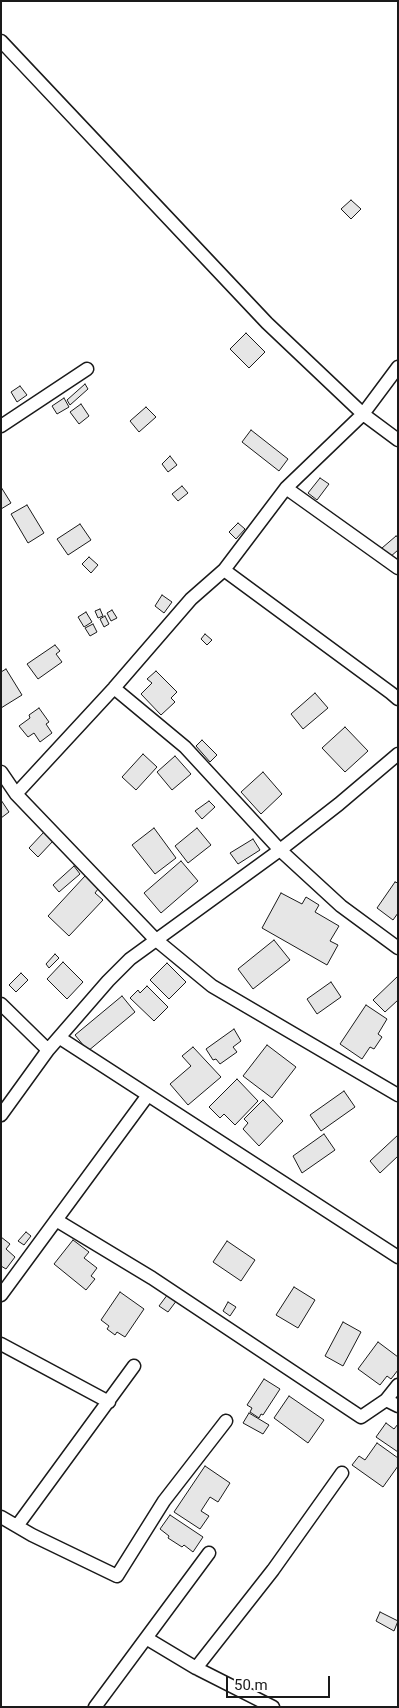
<!DOCTYPE html>
<html>
<head>
<meta charset="utf-8">
<style>
  body { margin:0 }
  #map { position:relative; width:399px; height:1708px; overflow:hidden; background:#fff; font-family:Roboto,sans-serif }
  canvas { display:block }
  .frame { position:absolute; inset:0; border:2px solid #1a1a1a; pointer-events:none }
  .scale { position:absolute; left:226px; top:1676px; width:104px; height:22px; box-sizing:border-box; border:2px solid #1a1a1a; border-top:0; padding-left:6px; font-size:15px; line-height:18px; white-space:nowrap; color:#1a1a1a; -webkit-text-stroke:4px #fff; paint-order:stroke }
</style>
</head>
<body>
<div id="map">
<canvas width="399" height="1708"></canvas>
<div class="frame"></div>
<div class="scale">50 m</div>
</div>
<script>
const ctx = document.querySelector('canvas').getContext('2d');
ctx.lineJoin = 'round';
function fillPath(path, color) { ctx.fillStyle = color; ctx.fill(path, 'evenodd'); }
const poly = rows => new Path2D(rows.map(r => 'M' + r).join(''));
function stroke(path, color, width, dash) { ctx.strokeStyle = color; ctx.lineWidth = width; ctx.lineCap = dash ? 'butt' : 'round'; ctx.setLineDash(dash || []); ctx.stroke(path); }
const building = poly([
  [351,200,361,209,351,219,341,209,351,200],
  [246,333,265,352,249,368,230,349,246,333],
  [85,384,88,389,70,405,67,400,85,384],
  [20,386,27,395,17,402,11,392,20,386],
  [64,398,69,407,57,414,52,406,64,398],
  [81,404,89,416,79,424,70,412,81,404],
  [146,407,156,417,139,432,130,421,146,407],
  [251,430,288,459,279,471,242,442,251,430],
  [170,456,177,465,168,472,162,464,170,456],
  [320,478,329,484,317,500,308,493,320,478],
  [182,486,188,493,178,501,172,494,182,486],
  [1,487,11,503,1,509,1,487],
  [27,505,44,533,28,543,11,514,27,505],
  [238,523,245,529,236,539,229,532,238,523],
  [80,524,91,540,68,555,57,539,80,524],
  [396,536,398,537,398,550,390,557,382,548,396,536],
  [89,557,98,565,91,573,82,564,89,557],
  [162,595,172,602,164,613,155,606,162,595],
  [100,609,103,616,98,618,95,611,100,609],
  [112,610,117,618,111,621,107,613,112,610],
  [86,612,92,622,84,627,78,617,86,612],
  [105,616,109,624,104,627,100,619,105,616],
  [93,624,97,632,90,636,85,628,93,624],
  [205,634,212,640,207,645,201,639,205,634],
  [55,645,60,651,56,654,62,662,38,679,27,664,55,645],
  [6,669,22,695,1,708,1,672,6,669],
  [156,671,177,692,171,698,175,702,161,715,141,694,152,683,147,679,156,671],
  [315,693,328,708,303,729,291,714,315,693],
  [39,708,49,722,46,724,52,733,40,742,34,733,28,737,19,726,30,718,29,715,39,708],
  [345,727,368,751,345,772,322,748,345,727],
  [202,740,217,755,210,762,196,746,202,740],
  [143,754,157,767,136,790,122,777,143,754],
  [175,756,191,774,172,790,157,772,175,756],
  [263,772,282,794,261,814,241,792,263,772],
  [1,800,9,812,1,818,1,800],
  [209,801,215,807,202,819,195,811,209,801],
  [154,828,176,858,155,874,132,845,154,828],
  [197,828,211,845,188,863,175,846,197,828],
  [44,832,53,841,38,857,29,848,44,832],
  [253,839,260,850,238,864,230,853,253,839],
  [181,861,198,881,161,913,144,893,181,861],
  [74,866,80,874,59,892,53,885,74,866],
  [85,876,98,889,95,893,103,900,69,936,48,916,85,876],
  [395,882,398,883,398,913,393,920,377,908,395,882],
  [281,893,302,904,306,897,319,905,315,912,339,926,330,941,338,945,327,965,262,928,281,893],
  [274,940,290,960,253,989,238,969,274,940],
  [55,954,59,958,49,968,46,964,55,954],
  [63,962,83,982,67,999,47,979,63,962],
  [167,963,186,982,169,999,150,980,167,963],
  [21,973,28,980,16,992,9,985,21,973],
  [398,976,398,1000,385,1012,373,1000,398,976],
  [331,982,341,997,317,1014,307,999,331,982],
  [147,986,168,1007,154,1021,130,998,138,990,140,993,147,986],
  [122,996,135,1012,88,1051,75,1035,122,996],
  [366,1005,387,1019,378,1034,382,1037,374,1049,370,1047,362,1059,340,1044,366,1005],
  [234,1029,241,1041,233,1047,237,1052,220,1064,216,1059,213,1060,206,1049,234,1029],
  [267,1045,296,1067,272,1098,243,1076,267,1045],
  [193,1047,221,1077,188,1105,170,1084,191,1066,182,1056,193,1047],
  [237,1079,258,1101,235,1125,224,1114,220,1118,209,1107,237,1079],
  [344,1091,355,1107,321,1131,310,1115,344,1091],
  [263,1100,283,1121,259,1146,243,1129,248,1123,244,1119,263,1100],
  [324,1134,335,1150,302,1173,293,1156,324,1134],
  [398,1135,398,1156,380,1173,370,1161,398,1135],
  [26,1232,31,1236,24,1245,18,1241,26,1232],
  [1,1237,10,1244,6,1249,15,1257,6,1269,1,1266,1,1237],
  [73,1240,89,1252,84,1258,97,1268,91,1276,95,1279,86,1290,54,1264,73,1240],
  [227,1241,255,1260,241,1281,213,1262,227,1241],
  [294,1287,315,1300,298,1328,276,1315,294,1287],
  [120,1292,144,1309,125,1337,117,1332,115,1335,107,1329,109,1326,101,1320,120,1292],
  [168,1294,177,1300,168,1312,159,1306,168,1294],
  [228,1302,236,1307,230,1316,223,1311,228,1302],
  [343,1322,361,1332,343,1366,325,1356,343,1322],
  [378,1342,398,1357,398,1370,391,1379,387,1376,380,1385,358,1369,378,1342],
  [264,1379,280,1389,263,1415,261,1414,259,1418,250,1412,252,1408,247,1405,264,1379],
  [289,1396,324,1420,308,1443,274,1418,289,1396],
  [249,1413,269,1425,263,1434,243,1423,249,1413],
  [386,1423,394,1429,398,1424,398,1452,376,1437,386,1423],
  [377,1443,398,1458,398,1466,383,1487,352,1465,359,1456,365,1460,377,1443],
  [205,1466,230,1483,218,1502,210,1497,201,1511,209,1516,200,1529,174,1512,205,1466],
  [170,1515,203,1537,193,1552,184,1545,182,1547,168,1538,169,1536,160,1529,170,1515],
  [380,1612,398,1621,394,1631,376,1621,380,1612]
]);
const minor = poly([
  [1,41,267,323,363,414,398,440],
  [1,426,87,369],
  [286,488,398,568],
  [224,570,391,693,398,699],
  [114,688,185,747,280,850,341,906,398,948],
  [1,772,16,794,155,939,212,986,398,1095],
  [16,794,114,688,191,599,224,570,286,488,363,414,398,367],
  [1,1004,48,1050],
  [60,1038,398,1257],
  [1,1115,48,1050,108,981,130,959,280,850,339,804,398,754],
  [56,1220,152,1278,361,1417,386,1400,398,1406],
  [1,1295,148,1095],
  [1,1344,109,1402],
  [386,1400,398,1385],
  [1,1517,32,1535,117,1576,164,1501,226,1421],
  [17,1526,134,1366],
  [146,1638,196,1668,273,1707],
  [196,1668,273,1570,342,1473],
  [95,1707,209,1553]
]);
fillPath(building, '#e6e6e6');
stroke(building, '#1a1a1a', 1);
stroke(minor, '#1a1a1a', 15);
stroke(minor, '#fff', 12);
</script>
</body>
</html>
